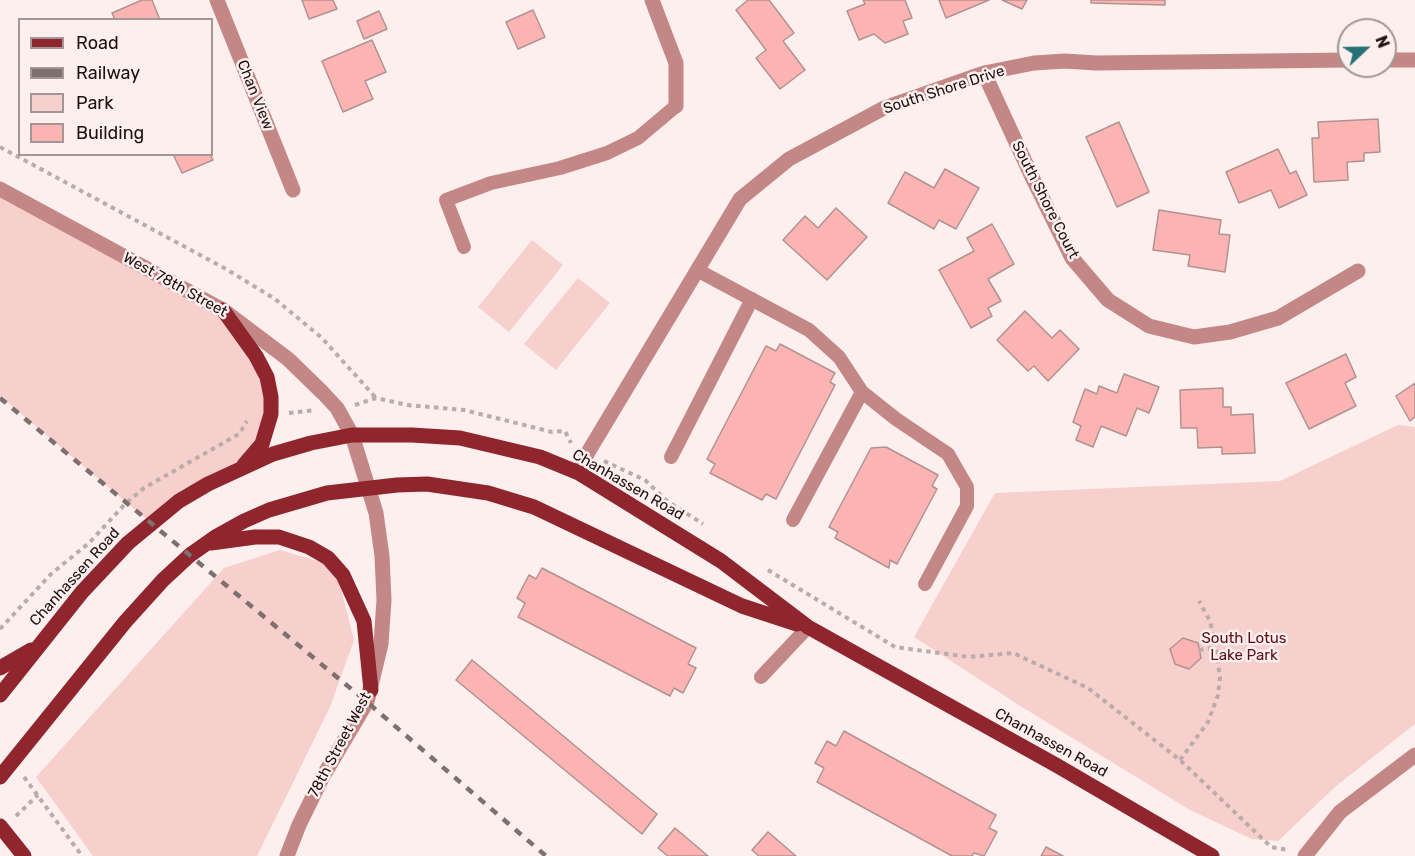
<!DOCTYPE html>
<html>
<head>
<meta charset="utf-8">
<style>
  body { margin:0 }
  #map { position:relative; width:1415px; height:856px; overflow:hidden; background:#fdefee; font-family:Rubik,sans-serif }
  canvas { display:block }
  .legend { position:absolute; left:18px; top:18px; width:195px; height:138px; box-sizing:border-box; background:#fdefee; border:2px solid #a39696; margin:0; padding:8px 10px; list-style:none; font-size:18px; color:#1d1111 }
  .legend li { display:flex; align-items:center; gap:12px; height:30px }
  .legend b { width:30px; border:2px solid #a39696 }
  .north { position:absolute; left:1337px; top:18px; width:60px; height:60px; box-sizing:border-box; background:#fdefee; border:2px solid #a39696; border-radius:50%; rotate:68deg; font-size:16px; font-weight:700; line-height:24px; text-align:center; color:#1d1111 }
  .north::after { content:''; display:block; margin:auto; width:21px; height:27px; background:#277276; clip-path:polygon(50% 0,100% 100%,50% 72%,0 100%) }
</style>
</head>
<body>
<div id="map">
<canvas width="1415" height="856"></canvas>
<ul class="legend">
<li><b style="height:8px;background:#8f252d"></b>Road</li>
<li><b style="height:8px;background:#7d706f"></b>Railway</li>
<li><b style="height:16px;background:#f7cfcd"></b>Park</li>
<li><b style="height:16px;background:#fcb4b2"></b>Building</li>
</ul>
<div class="north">N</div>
</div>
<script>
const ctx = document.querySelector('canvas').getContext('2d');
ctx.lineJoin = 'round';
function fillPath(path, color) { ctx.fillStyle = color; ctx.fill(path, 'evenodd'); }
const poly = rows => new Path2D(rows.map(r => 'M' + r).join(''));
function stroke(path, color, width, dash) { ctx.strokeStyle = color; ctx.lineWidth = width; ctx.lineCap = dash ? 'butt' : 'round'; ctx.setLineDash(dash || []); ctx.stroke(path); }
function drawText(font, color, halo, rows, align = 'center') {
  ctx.font = font + ' Rubik,sans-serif'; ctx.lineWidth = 5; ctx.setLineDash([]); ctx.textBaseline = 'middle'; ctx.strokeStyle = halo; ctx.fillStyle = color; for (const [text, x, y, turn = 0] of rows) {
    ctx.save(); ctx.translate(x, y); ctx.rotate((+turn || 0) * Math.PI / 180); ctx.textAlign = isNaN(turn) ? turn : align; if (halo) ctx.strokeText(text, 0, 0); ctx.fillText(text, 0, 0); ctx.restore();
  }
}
const green = poly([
  [0,189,223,310,256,356,271,414,241,468,151,523,0,396],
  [532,240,563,265,509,332,478,307],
  [578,278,610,303,556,370,524,344],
  [1398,425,1415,427,1415,724,1335,787,1278,841,1252,839,1190,810,1022,707,914,637,995,493,1280,481],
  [280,550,335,566,354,640,330,707,257,856,93,856,36,777,224,568]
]);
const building = poly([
  [142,0,152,0,160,20,115,20,112,13,142,0],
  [302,0,333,0,337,9,309,19,302,0],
  [748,0,769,0,794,33,783,41,805,70,780,89,756,58,766,50,736,10,748,0],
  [863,0,905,0,912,18,903,21,908,34,885,43,874,34,859,40,847,11,865,4,863,0],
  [939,0,989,0,946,18,939,0],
  [1002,0,1027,0,1022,9,1002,0],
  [1091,0,1165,0,1165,5,1091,3,1091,0],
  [533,10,545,37,518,49,506,22,533,10],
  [379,11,387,29,364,39,357,21,379,11],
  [372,40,386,72,365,81,373,99,343,112,322,61,372,40],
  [1378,119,1380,152,1364,153,1364,161,1347,162,1348,180,1314,182,1312,138,1319,138,1318,122,1378,119],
  [1119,122,1149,192,1117,207,1086,137,1119,122],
  [1278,149,1290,174,1296,171,1307,195,1279,208,1271,190,1239,203,1226,172,1278,149],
  [173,154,210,154,213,160,182,173,173,154],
  [945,169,979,188,956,229,939,220,934,229,888,203,905,172,934,188,945,169],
  [836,208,867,237,827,280,783,240,805,216,818,228,836,208],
  [1159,210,1221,220,1219,234,1230,235,1225,272,1188,266,1190,255,1153,250,1159,210],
  [992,224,1014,264,988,279,1001,301,988,308,992,316,971,328,939,270,974,251,967,238,992,224],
  [1025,311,1052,338,1060,330,1079,349,1048,381,1034,366,1028,371,997,340,1025,311],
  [780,344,835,373,830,382,835,385,776,499,766,494,762,500,710,473,715,464,707,459,766,346,776,351,780,344],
  [1346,354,1356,377,1345,383,1356,406,1309,429,1286,383,1346,354],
  [1124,374,1159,387,1149,413,1137,408,1126,436,1101,426,1093,447,1076,440,1081,426,1073,422,1085,389,1097,394,1099,386,1117,393,1124,374],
  [1415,383,1415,417,1410,421,1396,396,1415,383],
  [1223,388,1223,407,1231,407,1231,415,1253,414,1255,453,1222,454,1222,447,1198,448,1197,428,1181,428,1180,390,1223,388],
  [886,447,938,475,932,486,937,489,897,564,890,560,889,568,835,538,838,532,829,527,871,448,886,447],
  [542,568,696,648,688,664,696,668,683,693,674,688,670,696,518,617,525,603,517,598,529,575,536,579,542,568],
  [1183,638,1198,643,1201,658,1189,669,1175,664,1170,649,1183,638],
  [472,660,657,814,642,834,456,680,472,660],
  [844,731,996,815,989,828,997,832,984,856,974,853,972,856,952,856,817,782,824,768,815,763,827,741,836,746,844,731],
  [675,828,708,856,668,856,658,848,675,828],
  [768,832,796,856,759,856,752,850,768,832],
  [1046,847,1063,856,1041,856,1046,847]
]);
const path = poly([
  [0,147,226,269,275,299,322,338,376,398],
  [355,405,376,398,407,405,464,410,552,432,565,431,571,443],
  [289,413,315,410],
  [604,461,645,480,667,501,703,524],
  [768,570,895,647,969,657,1013,653,1088,688,1180,760,1271,847,1288,850],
  [0,629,51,574,89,543,126,503,144,488,239,434,247,421],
  [1199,650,1216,647],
  [1180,760,1208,722,1218,695,1220,678,1216,647,1210,621,1199,601],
  [24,777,82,856],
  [16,816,38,795]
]);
const service = poly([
  [464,247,446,200,491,183,560,168,607,153,638,138,676,106],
  [697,270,809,330,839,357,862,392,896,419,948,454,967,487,967,506,925,584],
  [671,457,752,299],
  [793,520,862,392],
  [761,677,808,627]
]);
const minor = poly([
  [217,0,293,190],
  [652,0,676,63,676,106],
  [1385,60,1415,60],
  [984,73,1033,179,1072,258,1108,300,1149,326,1194,337,1230,332,1278,318,1358,271],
  [579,473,587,454,740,199,789,159,884,108,984,73,1034,63,1065,61,1096,63,1349,60],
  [1305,856,1340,812,1415,755]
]);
const tertiary = poly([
  [0,189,223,310,288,359,323,393,337,408,352,435,376,513,382,556,384,600,381,644,367,702,322,778,299,825,287,856]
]);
const primary = poly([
  [223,310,256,356,267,377,271,397,271,414,262,444,244,465],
  [211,543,255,537,279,537,309,547,328,558,343,575,364,621,371,690],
  [0,668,31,650],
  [0,695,82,592,128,543,179,501,208,484,273,454,311,443,352,435,412,435,460,438,540,457,579,473,721,561,808,627,1056,765,1212,856],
  [0,777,125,622,163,580,190,555,217,536,244,521,269,510,327,493,397,485,427,484,488,493,534,507,742,606,797,624],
  [0,826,24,856]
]);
const rail = poly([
  [0,398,367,702,546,856]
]);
const streetNames = [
  ["South Shore Drive",944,90,-18],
  ["Chan View",255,95,68],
  ["South Shore Court",1045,200,63],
  ["West 78th Street",175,285,29],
  ["Chanhassen Road",628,485,30],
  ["Chanhassen Road",75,577,-48],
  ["Chanhassen Road",1051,743,29],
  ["78th Street West",340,745,-62]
];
const parkNames = [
  ["South Lotus",1244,639],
  ["Lake Park",1244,656]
];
fillPath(green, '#f7cfcd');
fillPath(building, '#fcb4b2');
stroke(building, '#b29291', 1.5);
stroke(path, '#baacab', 4, [4.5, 4.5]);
stroke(service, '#c38785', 14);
stroke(minor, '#c38785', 15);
stroke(tertiary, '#c38785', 15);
stroke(primary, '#8f252d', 15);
stroke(rail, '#7d706f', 4.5, [8, 8]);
drawText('15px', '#1d1111', '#fdefee', streetNames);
drawText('15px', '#5c0f17', '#fdefee', parkNames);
</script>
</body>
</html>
